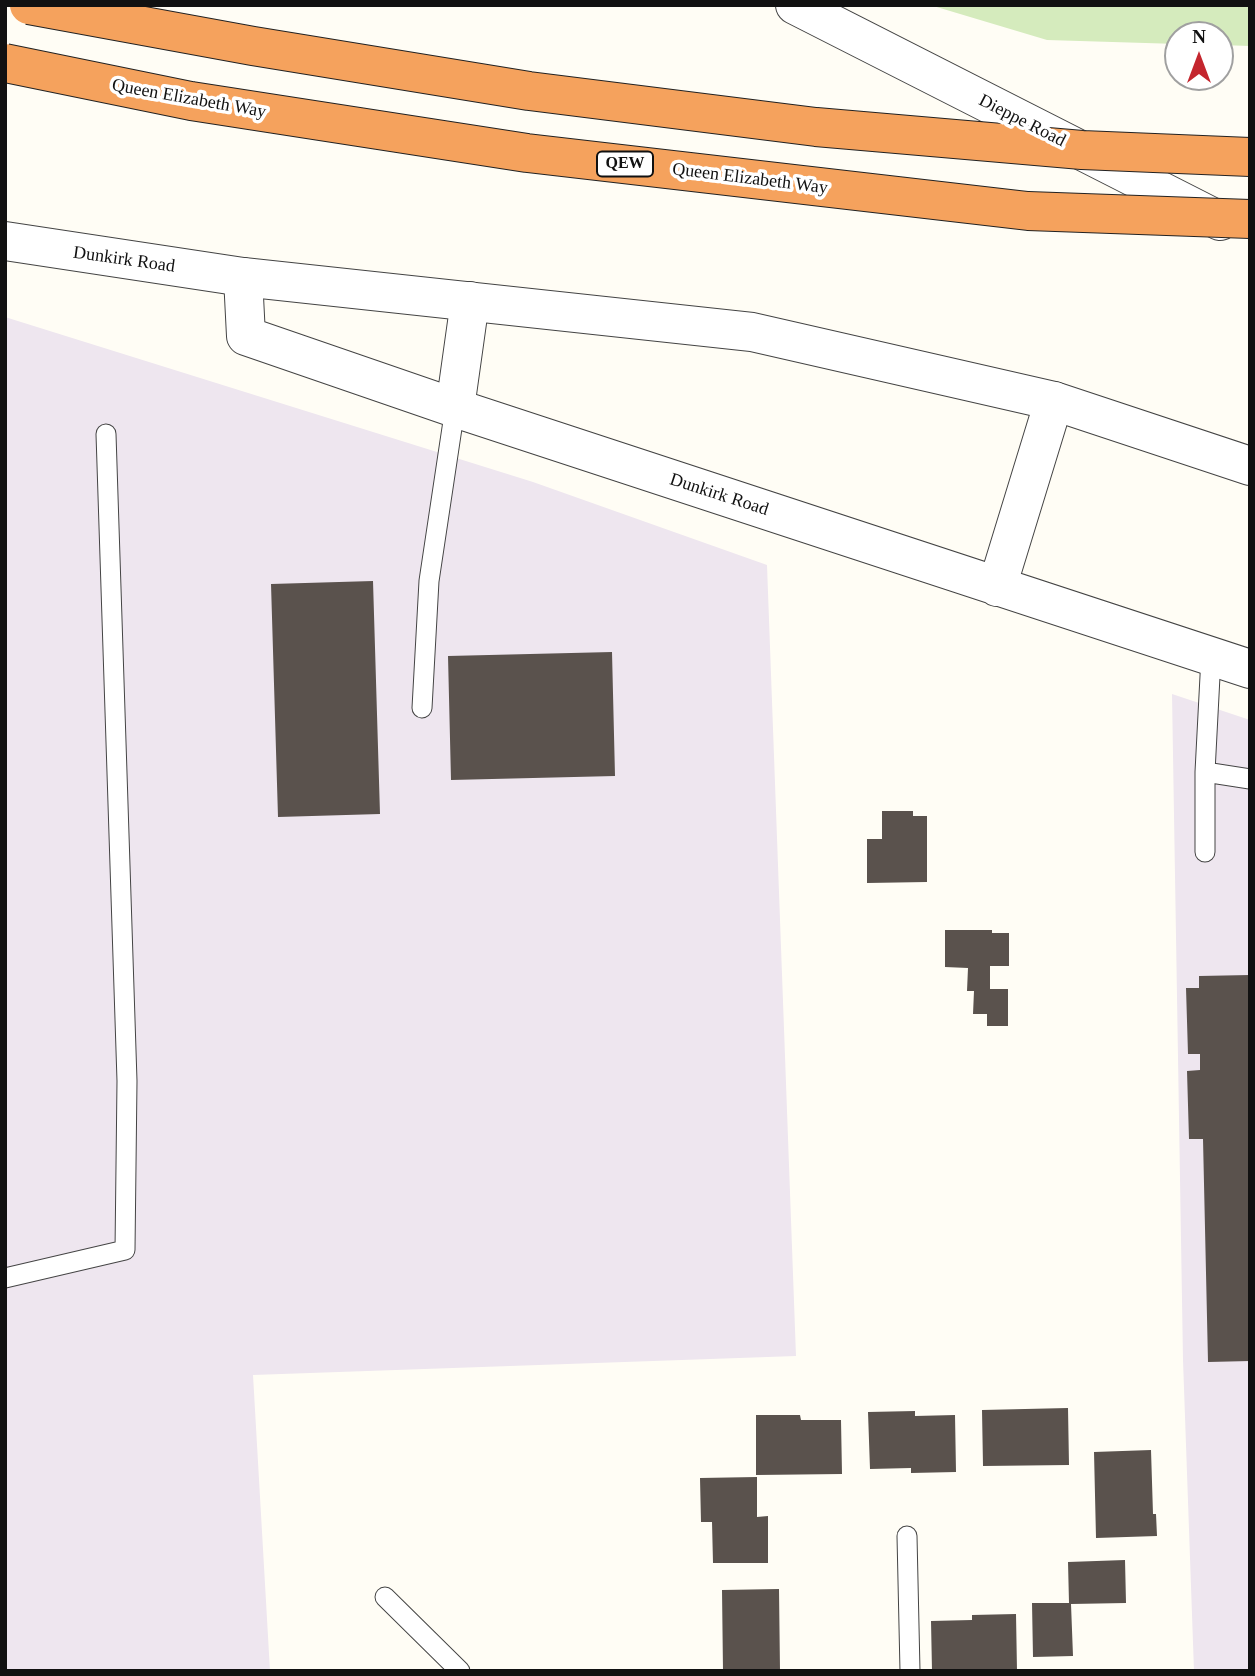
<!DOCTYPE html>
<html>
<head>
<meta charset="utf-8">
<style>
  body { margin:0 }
  #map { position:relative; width:1255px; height:1676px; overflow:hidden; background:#fffdf5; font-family:Georgia,serif }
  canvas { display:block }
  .frame { position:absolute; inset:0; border:7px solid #111; pointer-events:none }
  .north { position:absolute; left:1164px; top:21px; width:70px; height:70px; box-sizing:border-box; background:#fff; border:2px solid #a0a0a0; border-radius:50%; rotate:0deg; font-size:19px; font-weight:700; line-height:28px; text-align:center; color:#111 }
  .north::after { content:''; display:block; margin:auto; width:24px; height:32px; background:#c4262e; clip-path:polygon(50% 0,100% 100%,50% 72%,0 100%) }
</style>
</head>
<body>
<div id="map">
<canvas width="1255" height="1676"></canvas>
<div class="frame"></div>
<div class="north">N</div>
</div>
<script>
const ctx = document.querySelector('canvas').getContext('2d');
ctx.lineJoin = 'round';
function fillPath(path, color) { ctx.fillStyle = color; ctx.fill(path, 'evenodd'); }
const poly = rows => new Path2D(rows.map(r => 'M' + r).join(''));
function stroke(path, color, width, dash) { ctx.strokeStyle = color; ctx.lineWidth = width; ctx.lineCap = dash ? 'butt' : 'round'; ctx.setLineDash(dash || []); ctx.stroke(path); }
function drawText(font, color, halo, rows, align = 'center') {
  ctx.font = font + ' Georgia,serif'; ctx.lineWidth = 7; ctx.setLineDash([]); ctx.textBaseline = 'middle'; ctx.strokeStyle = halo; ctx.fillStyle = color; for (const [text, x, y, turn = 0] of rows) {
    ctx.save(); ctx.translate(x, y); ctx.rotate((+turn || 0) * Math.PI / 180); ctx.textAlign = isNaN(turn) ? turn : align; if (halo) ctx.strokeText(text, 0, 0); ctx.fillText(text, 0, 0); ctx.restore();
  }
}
const industrial = poly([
  [5,317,533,482,767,565,796,1356,253,1375,270,1671,5,1671],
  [1172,694,1250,720,1250,1671,1194,1671,1183,1360]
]);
const green = poly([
  [930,5,1250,5,1250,46,1220,45,1220,35,1178,35,1178,44,1047,40]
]);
const building = poly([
  [373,581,380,814,278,817,271,584],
  [612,652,615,776,451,780,448,656],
  [882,811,913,811,913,816,927,816,927,882,867,883,867,839,882,839],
  [945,930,992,930,992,933,1009,933,1009,966,990,966,990,989,1008,989,1008,1026,987,1026,987,1014,973,1014,974,991,967,991,968,968,945,967],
  [1250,975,1250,1361,1208,1362,1203,1139,1189,1139,1187,1071,1200,1070,1200,1054,1188,1054,1186,988,1199,988,1199,976],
  [1068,1408,1069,1465,983,1466,982,1410],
  [915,1411,915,1416,955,1415,956,1472,911,1473,911,1468,870,1469,868,1412],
  [756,1415,800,1415,801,1420,841,1420,842,1474,756,1475],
  [1151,1450,1153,1514,1156,1514,1157,1536,1096,1538,1094,1452],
  [757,1477,757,1517,768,1516,768,1563,713,1563,712,1522,701,1522,700,1478],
  [1125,1560,1126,1603,1071,1604,1073,1656,1033,1657,1032,1603,1069,1603,1068,1562],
  [779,1589,780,1671,723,1671,722,1590],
  [1016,1614,1017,1671,932,1671,931,1621,972,1620,972,1615]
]);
const service = poly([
  [1211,657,1205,772,1250,779],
  [422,708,429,581,455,408],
  [1205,852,1205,772],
  [5,1278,125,1250,127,1081,106,434],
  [907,1536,910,1671],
  [385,1597,460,1671]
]);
const minor = poly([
  [243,277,246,336,455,408,1250,669],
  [455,408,470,301],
  [997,587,1054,401]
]);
const tertiary = poly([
  [795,5,1220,221],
  [5,241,243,277,752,332,1054,401,1250,466]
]);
const motorwayBridge = poly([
  [29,5,253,46,529,91,816,127,1082,150,1250,157],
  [5,63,191,101,527,153,1028,211,1250,219]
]);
const shields = [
  [625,164,56]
];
const shieldNames = [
  ["QEW",625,164]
];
const streetNames = [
  ["Queen Elizabeth Way",189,99,10],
  ["Dieppe Road",1022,121,27],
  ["Queen Elizabeth Way",750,179,7],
  ["Dunkirk Road",124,260,8],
  ["Dunkirk Road",719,495,18]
];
fillPath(industrial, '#eee6ef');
fillPath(green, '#d5ebbd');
fillPath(building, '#5a524d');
stroke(service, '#444', 21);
stroke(minor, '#444', 40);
stroke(tertiary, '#444', 40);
stroke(service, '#fff', 19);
stroke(minor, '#fff', 38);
stroke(tertiary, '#fff', 38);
stroke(motorwayBridge, '#222', 40, []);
stroke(motorwayBridge, '#f5a25d', 38);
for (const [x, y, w] of shields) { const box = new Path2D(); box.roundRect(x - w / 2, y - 12.5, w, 25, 5); ctx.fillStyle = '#fff'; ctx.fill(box); stroke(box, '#111', 2); }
drawText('bold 16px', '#111', null, shieldNames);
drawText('18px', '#111', '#fff', streetNames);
</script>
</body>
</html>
